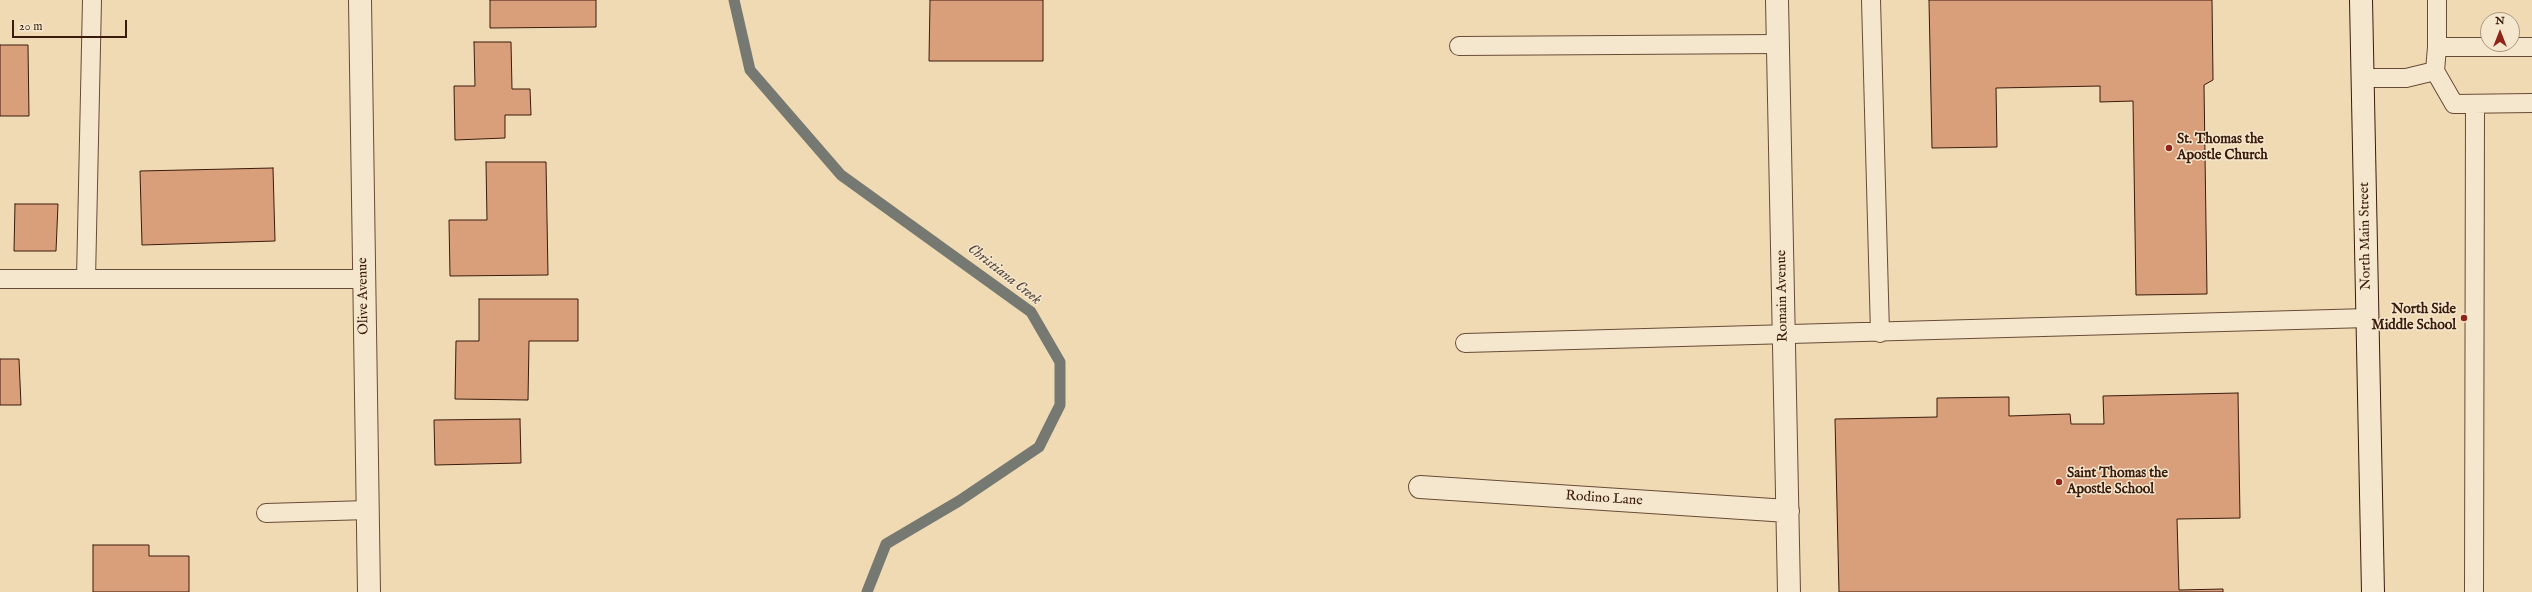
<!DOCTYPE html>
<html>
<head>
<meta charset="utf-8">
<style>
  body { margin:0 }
  #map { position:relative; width:2532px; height:592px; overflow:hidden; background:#f0dab3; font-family:"IM FELL English",serif }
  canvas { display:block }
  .north { position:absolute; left:2480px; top:12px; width:40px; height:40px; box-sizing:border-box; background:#f5e7ce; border:1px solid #aa9580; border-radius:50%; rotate:0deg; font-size:11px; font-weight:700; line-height:16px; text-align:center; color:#3a1b0c }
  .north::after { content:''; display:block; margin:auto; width:14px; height:18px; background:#8f2418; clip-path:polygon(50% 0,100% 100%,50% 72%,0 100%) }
  .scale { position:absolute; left:12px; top:20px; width:115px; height:18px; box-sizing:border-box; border:2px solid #3a1b0c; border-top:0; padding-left:5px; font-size:12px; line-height:14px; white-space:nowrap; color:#3a1b0c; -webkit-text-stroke:3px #f5e7ce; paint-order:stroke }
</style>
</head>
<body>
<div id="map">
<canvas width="2532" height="592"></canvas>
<div class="north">N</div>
<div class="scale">20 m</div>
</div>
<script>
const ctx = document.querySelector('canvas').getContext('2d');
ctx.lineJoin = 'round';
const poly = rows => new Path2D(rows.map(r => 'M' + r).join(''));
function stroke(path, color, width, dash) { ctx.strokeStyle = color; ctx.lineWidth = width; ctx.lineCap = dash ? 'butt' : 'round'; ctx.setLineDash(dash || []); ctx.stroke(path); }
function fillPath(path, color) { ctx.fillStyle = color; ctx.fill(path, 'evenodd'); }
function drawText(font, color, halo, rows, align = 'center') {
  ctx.font = font + ' "IM FELL English",serif'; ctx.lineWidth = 3; ctx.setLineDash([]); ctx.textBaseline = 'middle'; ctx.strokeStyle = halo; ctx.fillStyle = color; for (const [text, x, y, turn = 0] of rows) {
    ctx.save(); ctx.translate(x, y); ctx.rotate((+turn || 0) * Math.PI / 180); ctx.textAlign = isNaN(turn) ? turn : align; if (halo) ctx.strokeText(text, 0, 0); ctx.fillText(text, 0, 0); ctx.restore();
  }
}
const stream = poly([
  [734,0,750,70,841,175,1031,312,1060,362,1060,405,1039,447,959,501,886,544,867,592]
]);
const building = poly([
  [490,0,596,0,596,27,490,28,490,0],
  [930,0,1043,0,1043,61,929,61,930,0],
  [1929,0,2212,0,2213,80,2204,85,2207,294,2136,295,2133,101,2100,102,2100,86,1996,88,1997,147,1932,148,1929,0],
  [474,42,511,42,512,89,530,89,531,115,505,115,505,138,455,140,454,86,475,86,474,42],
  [0,45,28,45,29,116,0,116,0,45],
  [486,162,546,162,548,275,450,276,449,220,487,220,486,162],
  [273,168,275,241,142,245,140,171,273,168],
  [15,204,58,204,56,251,14,251,15,204],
  [479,299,578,299,578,341,529,341,528,400,455,399,456,341,479,341,479,299],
  [0,359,19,359,21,405,0,405,0,359],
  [2238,393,2240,518,2177,519,2179,590,2223,589,2223,592,1839,592,1835,419,1937,417,1937,398,2009,397,2009,416,2070,414,2071,424,2104,424,2103,396,2238,393],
  [520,419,521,463,435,465,434,420,520,419],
  [93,545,149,545,149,556,189,556,189,592,93,592,93,545]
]);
const lane = poly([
  [92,0,86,279,364,279],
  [1871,0,1880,333],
  [1459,46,1778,44],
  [2437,47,2532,47],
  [2435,71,2454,104,2532,103],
  [2363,78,2406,78,2435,71,2437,47,2437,0],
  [0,279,86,279],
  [1465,343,2368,318],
  [266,513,368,510],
  [2474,592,2475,104]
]);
const street = poly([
  [360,0,369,592],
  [1777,0,1789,592],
  [1420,487,1788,511]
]);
const secondary = poly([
  [2361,0,2373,592]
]);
const markers = [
  [2169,148,4,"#8f2418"],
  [2464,318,4,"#8f2418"],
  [2059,482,4,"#8f2418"]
];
const poiNames = [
  ["St. Thomas the",2177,140],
  ["Apostle Church",2177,156],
  ["North Side",2456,310,"right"],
  ["Middle School",2456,326,"right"],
  ["Saint Thomas the",2067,474],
  ["Apostle School",2067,490]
];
const streetNames = [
  ["North Main Street",2366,236,-91],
  ["Olive Avenue",364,296,-91],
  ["Romain Avenue",1783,296,-91],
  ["Rodino Lane",1604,499,4]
];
const waterNames = [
  ["Christiana Creek",1004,275,38]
];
stroke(stream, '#757972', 11);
fillPath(building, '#d99f7b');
stroke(building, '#3a1b0c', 1);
stroke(lane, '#684b36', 20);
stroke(street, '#684b36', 24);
stroke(secondary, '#3a1b0c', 24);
stroke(lane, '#f5e7ce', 18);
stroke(street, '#f5e7ce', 22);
stroke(secondary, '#f5e7ce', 22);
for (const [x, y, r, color] of markers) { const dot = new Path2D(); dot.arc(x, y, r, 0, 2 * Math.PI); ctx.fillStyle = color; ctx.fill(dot); stroke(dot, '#f5e7ce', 1.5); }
drawText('bold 14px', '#3a1b0c', '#f5e7ce', poiNames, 'left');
drawText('14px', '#3a1b0c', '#f5e7ce', streetNames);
drawText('italic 15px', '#584a3f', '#f5e7ce', waterNames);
</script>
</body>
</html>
